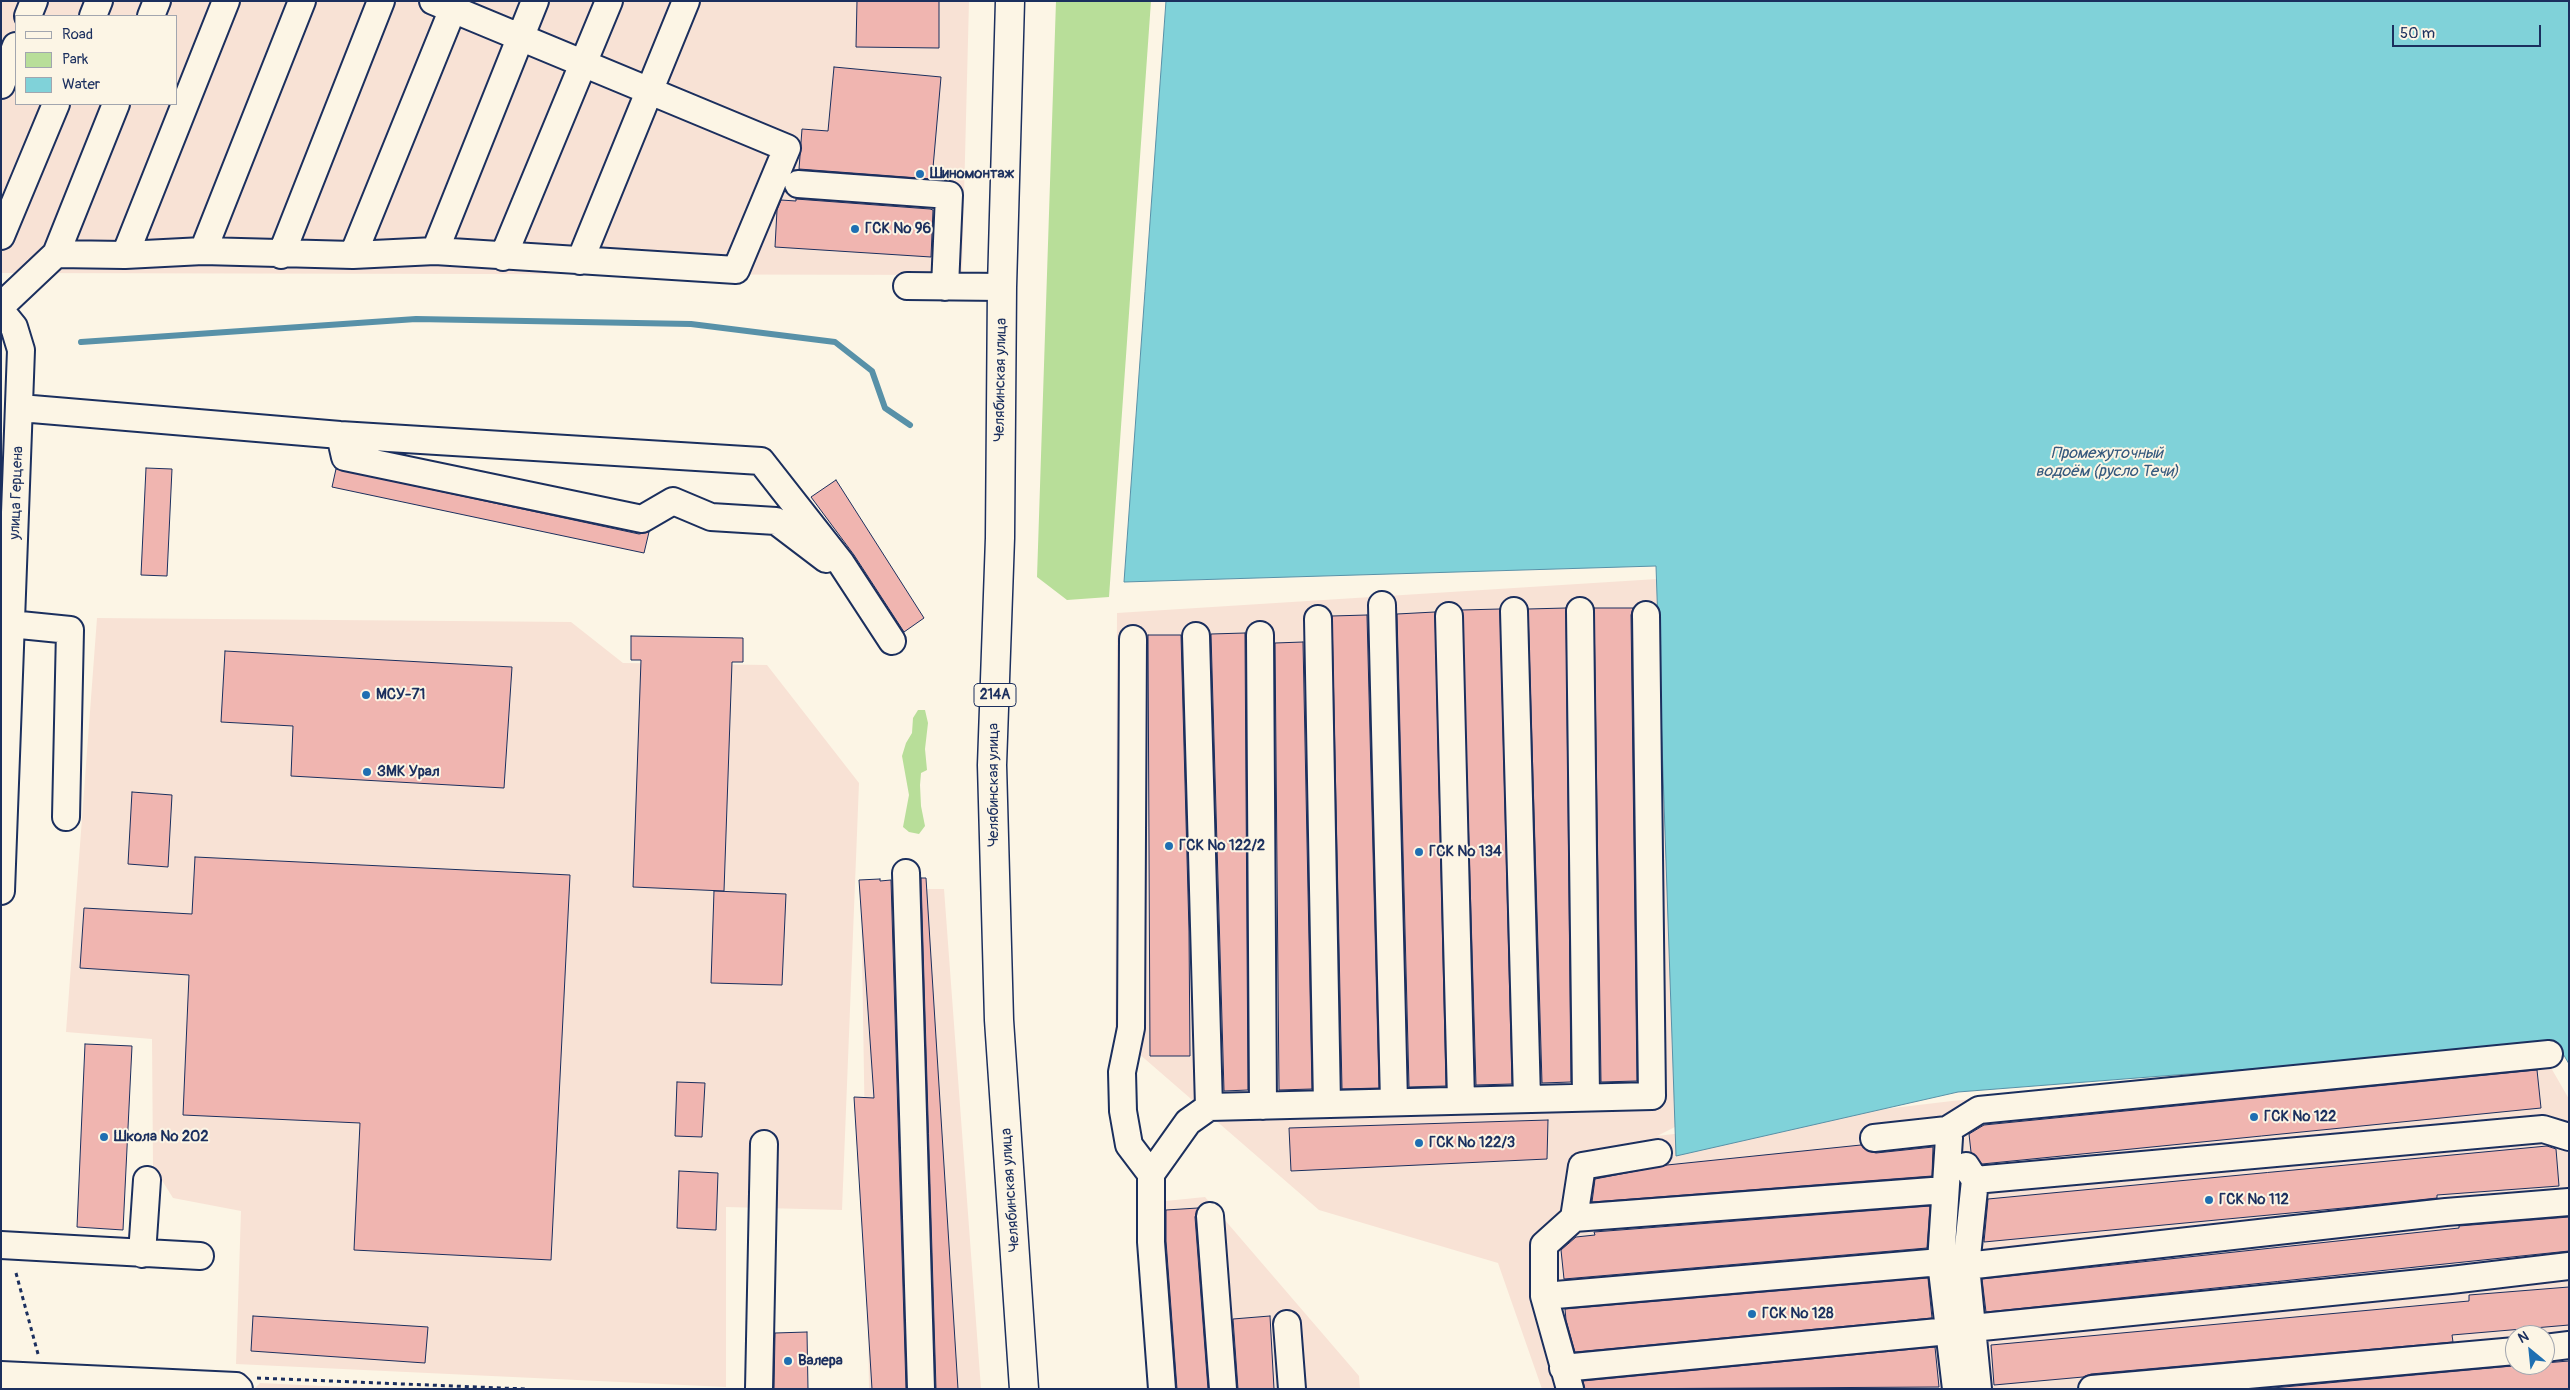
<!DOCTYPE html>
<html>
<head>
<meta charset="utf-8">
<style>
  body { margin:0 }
  #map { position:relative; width:2570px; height:1390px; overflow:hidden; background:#fcf5e5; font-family:Pangolin,sans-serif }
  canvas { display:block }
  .frame { position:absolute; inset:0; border:2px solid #1b2f5e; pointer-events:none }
  .legend { position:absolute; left:15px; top:15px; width:162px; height:90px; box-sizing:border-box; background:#fcf5e5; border:1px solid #a2a6af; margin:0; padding:6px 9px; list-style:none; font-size:15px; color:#1b2f5e }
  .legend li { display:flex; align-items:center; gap:10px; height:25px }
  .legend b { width:25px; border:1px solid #a2a6af }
  .north { position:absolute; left:2505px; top:1325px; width:50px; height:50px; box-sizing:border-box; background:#fcf5e5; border:1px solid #a2a6af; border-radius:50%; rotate:332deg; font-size:14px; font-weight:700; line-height:20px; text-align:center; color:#1b2f5e }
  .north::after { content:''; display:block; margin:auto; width:18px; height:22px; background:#1f6fb2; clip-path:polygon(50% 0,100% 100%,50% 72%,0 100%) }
  .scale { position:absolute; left:2392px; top:25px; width:149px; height:22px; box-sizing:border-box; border:2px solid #1b2f5e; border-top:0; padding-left:6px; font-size:15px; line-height:18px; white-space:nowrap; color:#1b2f5e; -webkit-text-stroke:4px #fcf5e5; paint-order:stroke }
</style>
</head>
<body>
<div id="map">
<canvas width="2570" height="1390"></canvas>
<div class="frame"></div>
<ul class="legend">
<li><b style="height:6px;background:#fcf5e5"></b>Road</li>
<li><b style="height:14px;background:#b8de99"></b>Park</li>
<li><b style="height:14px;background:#80d2d9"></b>Water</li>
</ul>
<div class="north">N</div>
<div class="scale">50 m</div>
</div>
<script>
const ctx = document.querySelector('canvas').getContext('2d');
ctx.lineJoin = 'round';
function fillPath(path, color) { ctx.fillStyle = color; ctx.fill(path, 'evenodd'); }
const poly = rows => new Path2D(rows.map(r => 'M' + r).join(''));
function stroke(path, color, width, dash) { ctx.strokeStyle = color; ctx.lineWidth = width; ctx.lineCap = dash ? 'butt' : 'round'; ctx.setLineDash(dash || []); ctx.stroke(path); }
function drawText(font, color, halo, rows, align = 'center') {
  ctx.font = font + ' Pangolin,sans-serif'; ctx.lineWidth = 4; ctx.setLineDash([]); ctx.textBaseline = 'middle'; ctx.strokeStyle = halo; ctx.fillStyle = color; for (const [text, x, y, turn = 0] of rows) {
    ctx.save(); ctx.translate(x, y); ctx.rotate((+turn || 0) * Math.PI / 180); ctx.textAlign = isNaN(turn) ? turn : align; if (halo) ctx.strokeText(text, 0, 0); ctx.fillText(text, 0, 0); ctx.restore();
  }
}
const built = poly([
  [1,1,969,1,962,275,1,273],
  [16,16,176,16,176,104,16,104],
  [1657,579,1675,1127,1657,1136,1952,1101,2142,1084,2550,1066,2569,1099,2569,1389,1542,1389,1498,1263,1319,1210,1115,1033,1117,613],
  [2515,1335,2545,1335,2545,1365,2515,1365],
  [97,618,571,622,623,663,767,665,859,783,842,1210,726,1207,726,1387,236,1364,241,1211,173,1198,153,1166,152,1039,66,1032],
  [861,889,944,889,981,1389,869,1389],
  [1205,1197,1359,1376,1360,1389,1151,1389,1136,1204],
  [260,1383,385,1389,254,1389]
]);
const green = poly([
  [1056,1,1151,1,1109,597,1067,600,1037,577],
  [918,710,925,710,928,723,925,749,927,770,921,773,920,785,921,806,925,826,919,834,909,832,903,827,909,795,902,756,906,743,912,733,913,718]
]);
const water = poly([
  [1166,1,2569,1,2569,1064,2558,1045,1958,1092,1676,1156,1656,566,1124,582,1166,1]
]);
const stream = poly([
  [81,342,416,319,691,324,835,342,872,371,885,408,910,425]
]);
const building = poly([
  [857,1,939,1,939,48,856,47,857,1],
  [834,67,941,77,932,179,799,169,802,129,828,131,834,67],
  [796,199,930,209,933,210,931,257,775,247,777,210,781,200,796,201,796,199],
  [146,468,172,469,167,576,141,575,146,468],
  [336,469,639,534,649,532,644,553,332,487,336,469],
  [836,480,924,618,904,632,854,555,811,497,836,480],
  [1566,608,1571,1082,1542,1083,1528,609,1566,608],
  [1594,608,1633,608,1631,615,1637,1081,1601,1082,1594,608],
  [1500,609,1512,1084,1476,1085,1462,610,1500,609],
  [1435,612,1446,1086,1409,1087,1397,614,1435,612],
  [1367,615,1379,1088,1342,1089,1332,616,1367,615],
  [1245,633,1248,1090,1224,1091,1211,634,1245,633],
  [1148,635,1181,635,1189,931,1190,1056,1150,1056,1148,635],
  [631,636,743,638,743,662,732,662,724,891,633,887,641,660,631,660,631,636],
  [1303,642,1312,1089,1279,1090,1275,643,1303,642],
  [225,651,512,667,504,788,291,776,293,726,221,722,225,651],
  [132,792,172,795,168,867,128,864,132,792],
  [195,857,570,875,551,1260,354,1250,360,1123,183,1115,189,975,80,968,84,908,192,914,195,857],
  [921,878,926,878,958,1389,936,1389,921,878],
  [880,879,880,881,891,880,906,1389,872,1389,854,1097,874,1098,859,880,880,879],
  [714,891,786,894,782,985,711,983,714,891],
  [85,1044,132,1046,123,1230,77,1227,85,1044],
  [2537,1070,2541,1108,1982,1164,1971,1152,1969,1134,1984,1125,2537,1070],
  [677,1082,705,1083,702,1137,675,1136,677,1082],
  [1548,1120,1547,1159,1291,1171,1289,1128,1548,1120],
  [1861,1145,1868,1151,1876,1153,1933,1147,1932,1176,1592,1202,1595,1179,1667,1165,1861,1145],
  [2547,1146,2556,1149,2559,1186,2437,1195,2437,1198,2354,1207,1984,1242,1988,1199,2547,1146],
  [679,1171,718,1173,716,1230,677,1228,679,1171],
  [1930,1206,1927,1248,1564,1279,1561,1250,1576,1237,1595,1235,1594,1232,1930,1206],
  [1198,1208,1195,1217,1208,1389,1177,1389,1166,1241,1166,1210,1198,1208],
  [2569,1217,2569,1251,1986,1312,1982,1279,2459,1228,2459,1226,2569,1217],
  [1928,1278,1932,1318,1575,1352,1566,1320,1565,1309,1928,1278],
  [2569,1287,2569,1325,2452,1335,2453,1342,2091,1374,2083,1377,1994,1385,1991,1345,2469,1301,2469,1295,2569,1287],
  [253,1316,428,1327,425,1363,251,1351,253,1316],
  [1270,1316,1274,1389,1238,1389,1233,1319,1270,1316],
  [807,1332,808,1389,774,1389,775,1333,807,1332],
  [1935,1347,1939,1387,1585,1389,1583,1381,1935,1347],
  [2569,1361,2569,1389,2262,1389,2523,1365,2545,1365,2545,1363,2569,1361]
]);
const path = poly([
  [16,1273,38,1354],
  [257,1378,526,1389]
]);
const minor = poly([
  [28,16,34,1],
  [93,16,99,1],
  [151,16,157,1],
  [1,85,16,46],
  [798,184,949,195,945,287],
  [1,236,56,104],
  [203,251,302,1],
  [435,251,535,1],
  [56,254,125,255,203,251,353,255,435,251,736,270,787,148,433,1],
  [125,255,226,1],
  [281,255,381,1],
  [353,255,456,1],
  [503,257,609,1],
  [580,261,686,1],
  [907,286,1002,287],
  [1,306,56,254,116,104],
  [1,311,14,327,21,350,1,891],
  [20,408,340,435,761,461,841,563,892,641],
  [340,435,345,457,642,519,673,501,711,517,776,521,826,559],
  [1382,605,1394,1102],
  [1514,611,1527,1099],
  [1580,611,1586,1097],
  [1449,616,1461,1100],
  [1318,619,1327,1104],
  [10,624,70,630,66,817],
  [1260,635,1263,1106],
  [1196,636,1209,1107],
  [1133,639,1131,1028,1122,1072,1123,1111,1129,1145,1151,1174],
  [906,873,921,1389],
  [1947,1130,1979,1110,2549,1054],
  [1874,1138,1947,1130,1949,1138,1941,1262,1956,1389],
  [1966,1166,1975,1180,1966,1266,1978,1389],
  [1975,1180,2543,1129,2569,1137],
  [1210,1216,1223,1389],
  [1574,1218,1945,1190],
  [1,1245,200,1256],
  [142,1254,147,1180],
  [1966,1266,2446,1212,2569,1202],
  [1544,1296,1941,1262],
  [1287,1324,1292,1389],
  [1972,1328,2451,1280,2569,1266],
  [2545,1348,2569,1345],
  [1563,1368,1949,1331],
  [1,1375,236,1386,239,1389],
  [759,1389,764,1144],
  [1162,1389,1151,1242,1151,1174,1188,1122,1209,1107,1652,1096,1646,615],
  [1570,1389,1544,1296,1544,1245,1574,1218,1582,1166,1658,1153],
  [2092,1389,2515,1351]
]);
const major = poly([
  [1010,1,1002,287,1000,538,992,765,999,1020,1024,1389]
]);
const markers = [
  [920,174,5,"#1f6fb2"],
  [855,229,5,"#1f6fb2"],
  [366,695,5,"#1f6fb2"],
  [367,772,5,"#1f6fb2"],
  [1169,846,5,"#1f6fb2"],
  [1419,852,5,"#1f6fb2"],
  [2254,1117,5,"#1f6fb2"],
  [104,1137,5,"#1f6fb2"],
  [1419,1143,5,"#1f6fb2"],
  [2209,1200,5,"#1f6fb2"],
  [1752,1314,5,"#1f6fb2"],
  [788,1361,5,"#1f6fb2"]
];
const shields = [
  [995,695,42]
];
const shieldNames = [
  ["214А",995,695]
];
const poiNames = [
  ["Шиномонтаж",930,174],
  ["ГСК № 96",865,229],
  ["МСУ-71",376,695],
  ["ЗМК Урал",377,772],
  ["ГСК № 122/2",1179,846],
  ["ГСК № 134",1429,852],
  ["ГСК № 122",2264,1117],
  ["Школа № 202",114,1137],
  ["ГСК № 122/3",1429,1143],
  ["ГСК № 112",2219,1200],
  ["ГСК № 128",1762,1314],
  ["Валера",798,1361]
];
const streetNames = [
  ["Челябинская улица",1001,380,-89],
  ["улица Герцена",17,493,-88],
  ["Челябинская улица",994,785,-90],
  ["Челябинская улица",1011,1190,-94]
];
const waterNames = [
  ["Промежуточный",2107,454],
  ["водоём (русло Течи)",2107,472]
];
fillPath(built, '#f8e2d5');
fillPath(green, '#b8de99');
fillPath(water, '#80d2d9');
stroke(water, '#5891a8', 1);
stroke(stream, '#5891a8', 6);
fillPath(building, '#f0b5b0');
stroke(building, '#1b2f5e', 1);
stroke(minor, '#1b2f5e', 30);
stroke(major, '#1b2f5e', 31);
stroke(path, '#1b2f5e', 3, [4, 4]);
stroke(minor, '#fcf5e5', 26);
stroke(major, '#fcf5e5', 28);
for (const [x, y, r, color] of markers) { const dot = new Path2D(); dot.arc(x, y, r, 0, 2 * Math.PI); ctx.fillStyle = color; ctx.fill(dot); stroke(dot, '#fcf5e5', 2); }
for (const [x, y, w] of shields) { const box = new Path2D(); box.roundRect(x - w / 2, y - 11.5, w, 23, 4); ctx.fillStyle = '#fcf5e5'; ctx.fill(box); stroke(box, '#1b2f5e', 1); }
drawText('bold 14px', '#1b2f5e', null, shieldNames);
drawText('bold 15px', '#1b2f5e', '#fcf5e5', poiNames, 'left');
drawText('15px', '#1b2f5e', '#fcf5e5', streetNames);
drawText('italic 16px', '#34587d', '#fcf5e5', waterNames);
</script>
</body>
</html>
